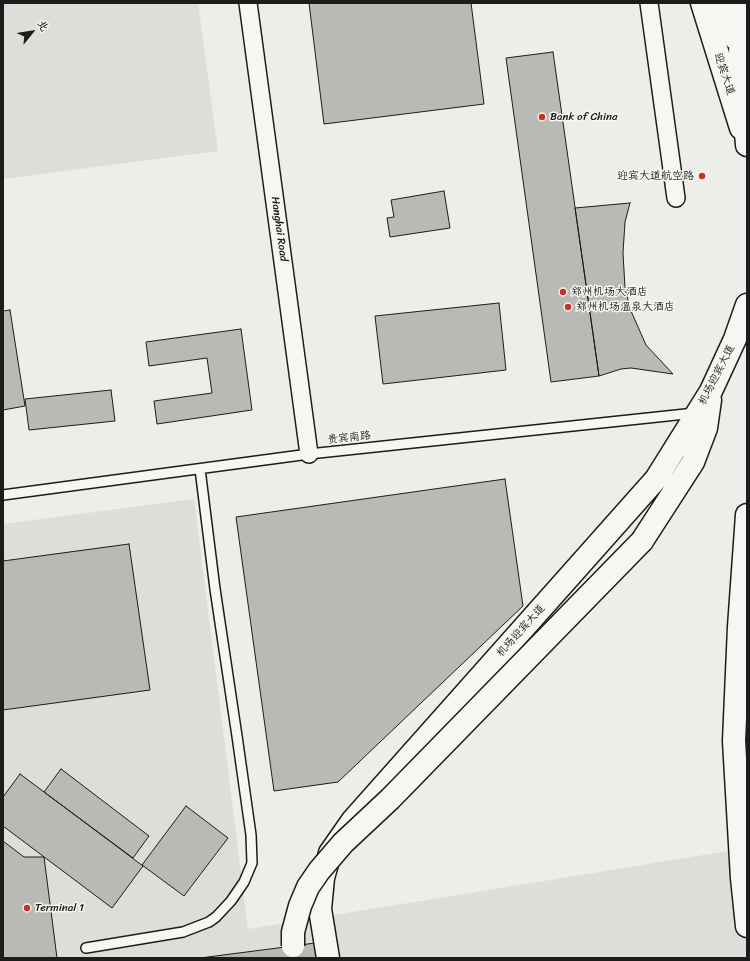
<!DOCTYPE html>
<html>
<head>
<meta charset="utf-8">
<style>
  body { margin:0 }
  #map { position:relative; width:750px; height:961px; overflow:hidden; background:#edede9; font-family:Sriracha,"LXGW WenKai TC",sans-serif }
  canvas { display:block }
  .frame { position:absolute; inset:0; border:4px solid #1c1c1c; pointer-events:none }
  .north { position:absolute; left:12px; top:12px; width:40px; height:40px; -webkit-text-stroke:3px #f6f6f2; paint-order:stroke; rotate:60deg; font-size:11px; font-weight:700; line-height:16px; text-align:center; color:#1c1c1c }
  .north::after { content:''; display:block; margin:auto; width:14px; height:18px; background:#1c1c1c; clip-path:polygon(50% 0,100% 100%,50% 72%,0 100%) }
</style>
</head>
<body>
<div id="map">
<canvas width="750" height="961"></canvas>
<div class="frame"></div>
<div class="north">北</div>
</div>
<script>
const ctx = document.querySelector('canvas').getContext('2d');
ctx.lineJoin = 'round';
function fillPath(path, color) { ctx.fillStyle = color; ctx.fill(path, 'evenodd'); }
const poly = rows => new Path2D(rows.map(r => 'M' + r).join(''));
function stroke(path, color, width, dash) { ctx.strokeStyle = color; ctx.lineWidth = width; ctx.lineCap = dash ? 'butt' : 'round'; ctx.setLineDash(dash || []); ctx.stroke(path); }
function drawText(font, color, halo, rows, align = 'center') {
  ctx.font = font + ' Sriracha,"LXGW WenKai TC",sans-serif'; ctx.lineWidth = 3; ctx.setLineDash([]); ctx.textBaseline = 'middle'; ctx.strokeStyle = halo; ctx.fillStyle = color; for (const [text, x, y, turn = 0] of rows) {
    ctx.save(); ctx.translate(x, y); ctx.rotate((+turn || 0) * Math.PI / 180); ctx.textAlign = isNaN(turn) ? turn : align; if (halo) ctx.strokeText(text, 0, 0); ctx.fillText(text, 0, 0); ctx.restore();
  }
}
const built = poly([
  [3,3,198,3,218,151,3,179],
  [194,499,248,929,747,848,747,958,3,958,3,524]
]);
const building = poly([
  [309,3,471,3,484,104,324,124,309,3],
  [553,52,599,376,551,382,506,58,553,52],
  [444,191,450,228,390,237,387,218,394,217,391,200,444,191],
  [630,203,625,222,623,253,625,288,631,311,646,345,673,374,631,368,621,369,599,376,575,208,630,203],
  [499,303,506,370,383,384,375,316,499,303],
  [10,310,25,406,3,410,3,311,10,310],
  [241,329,252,410,157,424,154,401,212,393,207,358,149,366,146,342,241,329],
  [111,390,115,421,29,430,25,399,111,390],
  [505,479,523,606,338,782,274,791,236,517,505,479],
  [129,544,150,690,3,710,3,561,129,544],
  [61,769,149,836,133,858,44,792,61,769],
  [20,774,143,866,112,908,3,826,3,797,20,774],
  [186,806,228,838,184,896,142,865,186,806],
  [3,841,24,857,44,857,57,958,3,958,3,841],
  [315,943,317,958,200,958,293,946,315,943]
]);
const service = poly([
  [3,495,309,454,695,413],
  [86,948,183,932,209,922,216,917,231,901,244,882,252,863,251,835,237,736,215,589,200,469]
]);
const minor = poly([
  [248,3,309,454],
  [649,3,676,198]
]);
const secondary = poly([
  [702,3,741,128]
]);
const primary = poly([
  [723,3,735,38],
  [741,3,740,55,747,145],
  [747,515,739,627,734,741,742,878,747,926],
  [642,541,693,462,706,428,710,400],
  [328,958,320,909,323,878,330,853,353,820,656,479,711,391,735,339,747,305]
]);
const primaryBridge = poly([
  [293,946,293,932,300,906,308,887,319,871,343,843,390,799,642,541]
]);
const markers = [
  [542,117,4,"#c8321e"],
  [702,176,4,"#c8321e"],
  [563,292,4,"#c8321e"],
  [568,307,4,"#c8321e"],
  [27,908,4,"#c8321e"]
];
const streetNames = [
  ["迎宾大道",724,74,72],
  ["Hanghai Road",279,229,82],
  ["机场迎宾大道",717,375,-63],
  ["贵宾南路",349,438,-6],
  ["机场迎宾大道",521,631,-48]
];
const poiNames = [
  ["Bank of China",550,117],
  ["迎宾大道航空路",694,176,"right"],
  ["郑州机场大酒店",571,292],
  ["郑州机场温泉大酒店",576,307],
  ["Terminal 1",35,908]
];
fillPath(built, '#ddddda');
fillPath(building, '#b9b9b6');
stroke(building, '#1c1c1c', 1);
stroke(service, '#1c1c1c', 12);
stroke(minor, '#1c1c1c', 20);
stroke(secondary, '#1c1c1c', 25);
stroke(primary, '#1c1c1c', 25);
stroke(service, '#f6f6f2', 9);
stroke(minor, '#f6f6f2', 17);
stroke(secondary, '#f6f6f2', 22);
stroke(primary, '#f6f6f2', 22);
stroke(primaryBridge, '#1c1c1c', 25, []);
stroke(primaryBridge, '#f6f6f2', 22);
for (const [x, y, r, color] of markers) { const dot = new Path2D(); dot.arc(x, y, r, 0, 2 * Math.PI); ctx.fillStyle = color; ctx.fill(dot); stroke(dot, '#f6f6f2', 1.5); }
drawText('11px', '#1c1c1c', '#f6f6f2', streetNames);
drawText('11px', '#1c1c1c', '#f6f6f2', poiNames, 'left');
</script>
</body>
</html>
